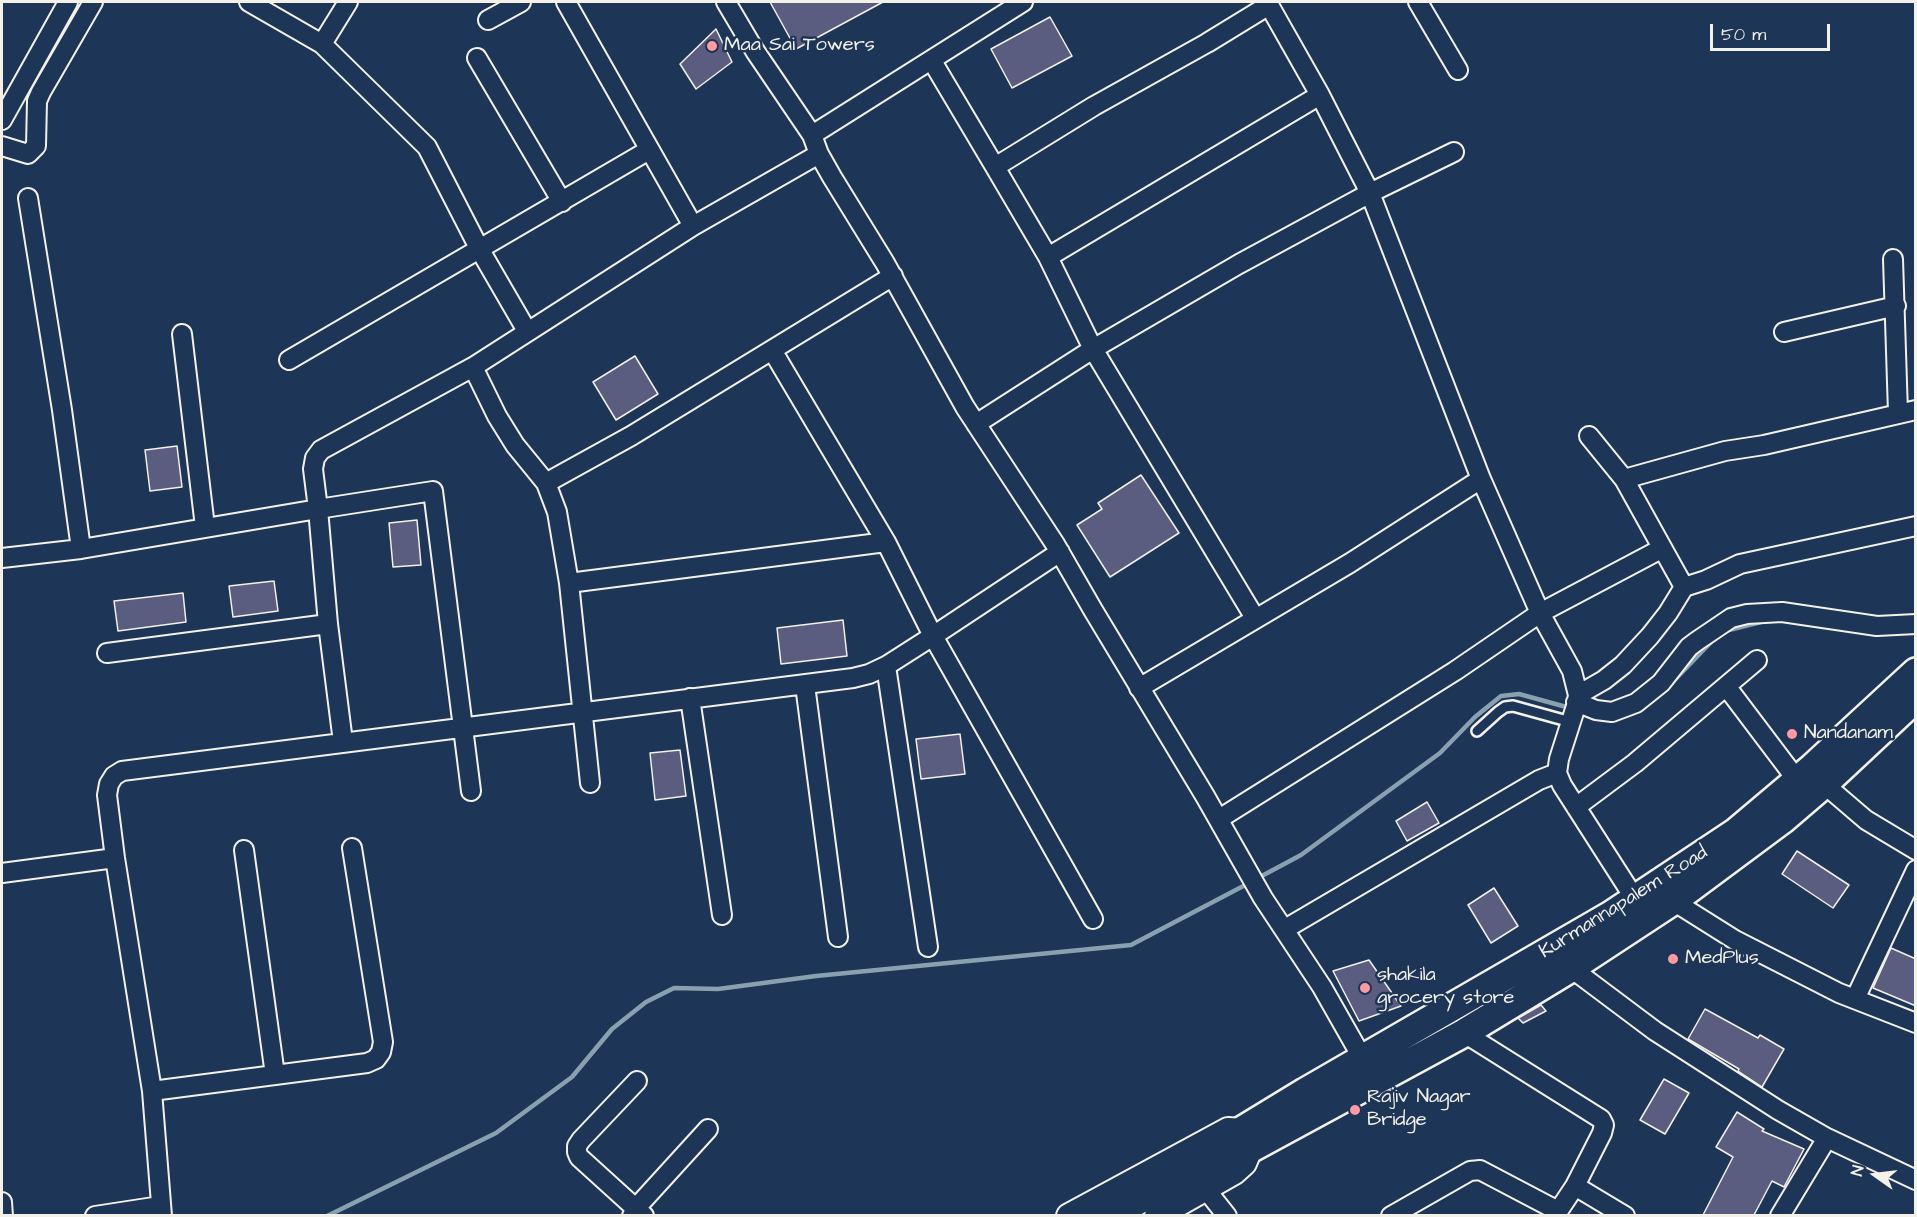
<!DOCTYPE html>
<html>
<head>
<meta charset="utf-8">
<style>
  body { margin:0 }
  #map { position:relative; width:1917px; height:1217px; overflow:hidden; background:#1d3557; font-family:"Architects Daughter",sans-serif }
  canvas { display:block }
  .frame { position:absolute; inset:0; border:3px solid #f4f1e8; pointer-events:none }
  .north { position:absolute; left:1845px; top:1145px; width:60px; height:60px; -webkit-text-stroke:4px #1d3557; paint-order:stroke; rotate:284deg; font-size:16px; font-weight:700; line-height:24px; text-align:center; color:#f4f1e8 }
  .north::after { content:''; display:block; margin:auto; width:21px; height:27px; background:#f4f1e8; clip-path:polygon(50% 0,100% 100%,50% 72%,0 100%) }
  .scale { position:absolute; left:1710px; top:24px; width:120px; height:27px; box-sizing:border-box; border:3px solid #f4f1e8; border-top:0; padding-left:8px; font-size:18px; line-height:21px; white-space:nowrap; color:#f4f1e8; -webkit-text-stroke:4px #1d3557; paint-order:stroke }
</style>
</head>
<body>
<div id="map">
<canvas width="1917" height="1217"></canvas>
<div class="frame"></div>
<div class="north">N</div>
<div class="scale">50 m</div>
</div>
<script>
const ctx = document.querySelector('canvas').getContext('2d');
ctx.lineJoin = 'round';
const poly = rows => new Path2D(rows.map(r => 'M' + r).join(''));
function stroke(path, color, width, dash) { ctx.strokeStyle = color; ctx.lineWidth = width; ctx.lineCap = dash ? 'butt' : 'round'; ctx.setLineDash(dash || []); ctx.stroke(path); }
function fillPath(path, color) { ctx.fillStyle = color; ctx.fill(path, 'evenodd'); }
function drawText(font, color, halo, rows, align = 'center') {
  ctx.font = font + ' "Architects Daughter",sans-serif'; ctx.lineWidth = 5; ctx.setLineDash([]); ctx.textBaseline = 'middle'; ctx.strokeStyle = halo; ctx.fillStyle = color; for (const [text, x, y, turn = 0] of rows) {
    ctx.save(); ctx.translate(x, y); ctx.rotate((+turn || 0) * Math.PI / 180); ctx.textAlign = isNaN(turn) ? turn : align; if (halo) ctx.strokeText(text, 0, 0); ctx.fillText(text, 0, 0); ctx.restore();
  }
}
const stream = poly([
  [1729,630,1761,622],
  [1666,689,1714,639],
  [1258,878,1301,855,1440,753,1475,717,1501,696,1519,694,1570,708],
  [327,1216,496,1133,572,1077,612,1029,646,1002,674,988,718,989,816,976,1131,945,1251,882]
]);
const building = poly([
  [770,2,883,2,796,49,770,2],
  [1050,17,1072,56,1012,88,991,49,1050,17],
  [716,29,732,62,696,89,680,64,716,29],
  [635,356,658,394,616,420,593,382,635,356],
  [177,446,182,487,150,491,145,450,177,446],
  [1141,475,1179,533,1110,577,1077,525,1102,509,1098,503,1141,475],
  [417,520,421,565,393,567,389,523,417,520],
  [274,581,278,611,233,617,229,586,274,581],
  [183,593,186,622,118,631,114,601,183,593],
  [843,620,847,656,781,664,777,628,843,620],
  [960,734,965,774,921,779,916,739,960,734],
  [680,750,686,796,655,800,650,753,680,750],
  [1427,802,1439,823,1407,841,1396,821,1427,802],
  [1797,851,1849,885,1833,908,1782,874,1797,851],
  [1494,888,1518,926,1491,943,1468,905,1494,888],
  [1891,948,1916,959,1916,1006,1873,988,1891,948],
  [1369,960,1401,1006,1359,1021,1333,971,1369,960],
  [1541,1005,1546,1011,1523,1023,1518,1018,1541,1005],
  [1705,1009,1758,1038,1760,1035,1784,1049,1762,1087,1738,1071,1739,1069,1688,1039,1705,1009],
  [1664,1079,1689,1093,1665,1134,1640,1120,1664,1079],
  [1737,1112,1764,1129,1762,1131,1804,1149,1784,1187,1772,1181,1754,1215,1703,1215,1733,1157,1716,1147,1737,1112]
]);
const service = poly([
  [1477,731,1498,712,1505,707,1513,706,1571,722]
]);
const minor = poly([
  [249,2,322,44,348,2],
  [566,2,693,226],
  [726,2,755,51,812,135,819,154,832,177,885,263,965,407,1055,544,1093,610,1205,796,1263,898,1322,987,1368,1068],
  [1418,2,1458,70],
  [488,20,521,2],
  [322,44,427,147,480,250,527,331],
  [477,58,562,202],
  [932,61,995,167],
  [2,120,68,2],
  [812,135,1023,2],
  [2,146,28,154,36,146,37,101,41,92,93,2],
  [28,198,62,410,81,549,318,509,313,469,315,458,321,450,473,367,693,226,819,154],
  [1048,257,995,167,1094,106,1207,43,1269,5,1320,95],
  [1893,259,1898,413],
  [1784,332,1896,306],
  [182,334,205,527],
  [772,350,886,542,933,636,1060,552],
  [289,360,649,150],
  [473,367,497,416,515,445,546,483],
  [1916,410,1764,445,1725,451,1624,479,1684,587,1706,580,1740,564,1916,526],
  [976,424,1093,349,1239,264,1370,193,1481,479,1540,613,1572,671,1578,695,1576,706,1559,759,1557,773,1562,785,1635,899],
  [1589,436,1624,479],
  [2,558,81,549],
  [569,583,557,512,546,483,631,436,893,276],
  [1255,618,1093,349,1048,257,1320,95,1370,193,1454,152],
  [107,653,328,624],
  [886,666,928,947],
  [805,685,838,937],
  [1726,686,1797,780],
  [1139,688,1350,563,1481,479],
  [1578,695,1604,680,1623,665,1650,636,1668,613,1684,587],
  [690,698,722,915],
  [1576,702,1596,710,1612,712,1636,703,1661,683,1689,647,1697,641,1731,618,1747,614,1782,612,1877,626,1916,624],
  [343,742,328,624,318,509,433,491,471,791],
  [590,783,569,583,886,542],
  [1824,784,1866,820,1916,850],
  [1576,807,1635,763,1757,660],
  [1219,819,1455,671,1540,613,1661,549],
  [244,850,275,1075],
  [2,873,115,858],
  [1673,901,1735,940,1839,993,1916,1023],
  [1285,929,1539,780,1557,773],
  [1571,968,1655,1031,1778,1110,1827,1138,1916,1180],
  [1855,999,1916,870],
  [1464,1033,1601,1119,1604,1125,1602,1133,1575,1186],
  [637,1081,581,1140,577,1146,577,1152,579,1157,644,1216],
  [152,1091,367,1063,376,1059,381,1052,383,1042,352,848],
  [1204,1187,1227,1216],
  [2,1202,3,1216],
  [95,1216,160,1206],
  [162,1216,152,1091,115,858,107,795,109,784,114,776,122,771,853,678,869,674,886,666,933,636,1093,919],
  [632,1216,636,1208,708,1129],
  [1391,1216,1470,1171,1480,1170,1558,1211],
  [1555,1216,1575,1186,1625,1216],
  [1780,1216,1827,1138]
]);
const tertiary = poly([
  [1069,1216,1228,1130,1241,1131,1250,1149,1244,1163,1234,1172,1157,1216]
]);
const secondary = poly([
  [1219,1154,1250,1149,1464,1033,1571,968,1673,901,1782,820,1824,784,1916,698],
  [1111,1216,1219,1154,1241,1131,1305,1092,1611,915,1736,832,1813,767,1916,672]
]);
const markers = [
  [712,46,6,"#ff9aa2"],
  [1792,734,6,"#ff9aa2"],
  [1673,959,6,"#ff9aa2"],
  [1365,988,6,"#ff9aa2"],
  [1355,1110,6,"#ff9aa2"]
];
const poiNames = [
  ["Maa Sai Towers",724,46],
  ["Nandanam",1804,734],
  ["MedPlus",1685,959],
  ["shakila",1377,976],
  ["grocery store",1377,999],
  ["Rajiv Nagar",1367,1098],
  ["Bridge",1367,1121]
];
const streetNames = [
  ["Kurmannapalem Road",1624,903,-32]
];
stroke(stream, '#89a1ae', 4.5);
fillPath(building, '#5b5d80');
stroke(building, '#f4f1e8', 1.5);
stroke(service, '#f4f1e8', 14);
stroke(minor, '#f4f1e8', 22);
stroke(tertiary, '#f4f1e8', 28);
stroke(secondary, '#f4f1e8', 32);
stroke(service, '#1d3557', 9);
stroke(minor, '#1d3557', 18);
stroke(tertiary, '#1d3557', 24);
stroke(secondary, '#1d3557', 27);
for (const [x, y, r, color] of markers) { const dot = new Path2D(); dot.arc(x, y, r, 0, 2 * Math.PI); ctx.fillStyle = color; ctx.fill(dot); stroke(dot, '#1d3557', 2); }
drawText('20px', '#f4f1e8', '#1d3557', poiNames, 'left');
drawText('20px', '#f4f1e8', '#1d3557', streetNames);
</script>
</body>
</html>
